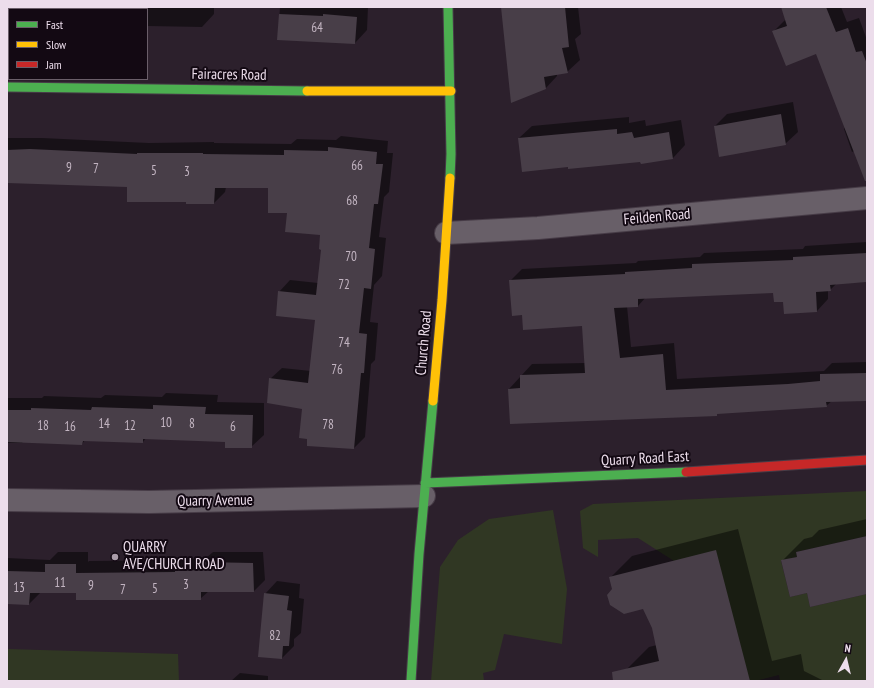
<!DOCTYPE html>
<html>
<head>
<meta charset="utf-8">
<style>
  body { margin:0 }
  #map { position:relative; width:874px; height:688px; overflow:hidden; background:#2c202c; font-family:"PT Sans Narrow",sans-serif }
  canvas { display:block }
  .frame { position:absolute; inset:0; border:8px solid #ecddeb; pointer-events:none }
  .legend { position:absolute; left:8px; top:8px; width:140px; height:72px; box-sizing:border-box; background:#130913; border:1px solid #6a5e69; margin:0; padding:5px 7px; list-style:none; font-size:12px; color:#ecddeb }
  .legend li { display:flex; align-items:center; gap:8px; height:20px }
  .legend b { width:20px; border:1px solid #6a5e69 }
  .north { position:absolute; left:826px; top:640px; width:40px; height:40px; -webkit-text-stroke:3px #130913; paint-order:stroke; rotate:8deg; font-size:11px; font-weight:700; line-height:16px; text-align:center; color:#ecddeb }
  .north::after { content:''; display:block; margin:auto; width:14px; height:18px; background:#ecddeb; clip-path:polygon(50% 0,100% 100%,50% 72%,0 100%) }
</style>
</head>
<body>
<div id="map">
<canvas width="874" height="688"></canvas>
<div class="frame"></div>
<ul class="legend">
<li><b style="height:5px;background:#4caf50"></b>Fast</li>
<li><b style="height:5px;background:#ffc107"></b>Slow</li>
<li><b style="height:5px;background:#c62828"></b>Jam</li>
</ul>
<div class="north">N</div>
</div>
<script>
const ctx = document.querySelector('canvas').getContext('2d');
ctx.lineJoin = 'round';
function fillPath(path, color) { ctx.fillStyle = color; ctx.fill(path, 'evenodd'); }
const poly = rows => new Path2D(rows.map(r => 'M' + r).join(''));
function stroke(path, color, width, dash) { ctx.strokeStyle = color; ctx.lineWidth = width; ctx.lineCap = dash ? 'butt' : 'round'; ctx.setLineDash(dash || []); ctx.stroke(path); }
function drawText(font, color, halo, rows, align = 'center') {
  ctx.font = font + ' "PT Sans Narrow",sans-serif'; ctx.lineWidth = 4; ctx.setLineDash([]); ctx.textBaseline = 'middle'; ctx.strokeStyle = halo; ctx.fillStyle = color; for (const [text, x, y, turn = 0] of rows) {
    ctx.save(); ctx.translate(x, y); ctx.rotate((+turn || 0) * Math.PI / 180); ctx.textAlign = isNaN(turn) ? turn : align; if (halo) ctx.strokeText(text, 0, 0); ctx.fillText(text, 0, 0); ctx.restore();
  }
}
const green = poly([
  [867,491,867,536,796,552,797,557,781,561,790,597,807,593,810,607,867,594,867,681,780,681,779,675,755,681,750,681,674,561,638,538,598,540,598,557,583,548,580,511,593,504],
  [553,510,567,589,562,644,504,634,495,670,483,673,484,681,431,681,440,567,458,540,489,519],
  [7,649,178,654,179,681,7,681]
]);
const shadow = poly([
  [7,7,214,7,214,14,202,27,147,26,147,9,9,9,9,26,7,26],
  [280,7,368,7,367,30,355,43,278,39],
  [501,7,578,7,581,34,575,39,580,60,567,72,557,74,557,76,545,89],
  [781,7,841,7,847,22,859,18,867,40,867,146,852,152,844,129,845,127,816,52,774,31,786,19],
  [793,102,798,132,785,144,715,126,727,114],
  [629,117,629,123,645,120,646,126,681,120,685,145,673,158,641,161,568,166,519,138,532,126],
  [341,136,388,141,387,153,393,153,389,192,384,197,379,237,386,238,382,276,374,285,370,322,378,323,375,360,371,364,365,437,354,448,303,408,270,379,282,368,311,371,316,319,279,292,290,280,318,283,322,249,321,234,288,212,269,187,226,187,225,192,214,203,187,203,187,201,128,186,7,182,7,138,42,138,149,143,214,142,214,143,291,144,297,139,336,140],
  [867,242,867,282,837,283,830,290,828,290,828,299,817,311,785,313,784,300,774,292,646,297,638,306,627,306,631,347,674,343,677,379,824,371,832,363,867,362,867,400,832,401,826,406,509,389,532,364,585,363,583,325,523,314,510,281,522,269,636,263,638,261,700,257,704,253,803,249,805,246],
  [166,393,218,395,217,402,264,403,264,435,251,447,226,441,146,438,143,442,85,440,82,444,24,441,22,443,7,443,7,398,42,398,44,396,101,398,105,395,162,397],
  [867,519,867,593,808,592,782,561,804,539,812,537,819,530],
  [738,529,772,661,801,654,804,671,824,681,630,681,627,669,649,647,657,645,653,628,644,608,613,590,610,578,632,556],
  [58,552,88,552,88,562,89,561,187,560,189,559,206,558,213,552,263,552,265,580,254,591,209,591,200,599,77,592,41,592,29,604,7,603,7,558,50,560],
  [277,581,300,584,299,598,304,599,301,633,294,639,294,646,282,658,265,594],
  [240,673,268,676,268,681,231,681]
]);
const building = poly([
  [501,7,565,7,569,47,562,48,568,73,544,77,546,89,511,103],
  [781,7,826,7,836,32,848,28,856,52,862,51,867,64,867,181,865,181,816,54,786,66,772,31,787,26],
  [279,14,323,16,323,14,357,17,355,44,277,40],
  [781,114,786,145,719,157,714,126],
  [617,129,617,134,632,132,634,138,669,132,673,159,641,164,640,162,568,169,568,167,522,172,518,138],
  [328,147,377,152,376,164,383,164,378,204,374,204,369,248,375,249,371,289,364,288,359,333,367,334,364,373,361,373,354,449,307,446,307,439,299,438,302,409,267,403,269,378,308,383,315,320,276,316,278,291,316,295,321,250,319,249,320,235,285,232,287,213,268,213,268,188,215,188,214,204,186,204,186,202,127,202,127,187,7,183,7,150,30,149,137,154,137,153,203,153,203,154,284,155,284,150,328,151],
  [867,253,867,282,830,285,831,291,816,292,817,312,784,314,783,302,774,302,773,293,638,299,638,307,614,308,620,358,663,354,666,390,788,384,820,381,820,374,867,373,867,401,826,402,827,407,717,414,717,416,510,424,508,389,520,388,520,375,585,373,582,326,523,330,522,315,512,316,509,280,625,274,625,272,692,268,692,264,793,260,793,257],
  [153,405,206,407,205,414,253,415,252,448,225,448,225,442,143,439,143,443,83,441,82,445,7,442,7,410,31,410,31,408,91,410,92,407,153,409],
  [867,536,867,594,810,607,807,593,790,597,781,560,797,557,796,552],
  [716,550,750,681,613,681,612,672,659,661,652,628,643,609,624,614,610,605,607,595,612,589,609,577],
  [201,562,253,563,254,592,201,592],
  [45,564,76,564,76,574,76,573,175,572,175,571,201,570,201,600,76,600,76,593,30,593,29,605,7,604,7,571,45,572],
  [264,593,289,596,287,610,292,611,289,646,283,646,282,659,258,657]
]);
const street = poly([
  [446,233,538,228,867,198],
  [7,500,149,502,424,496]
]);
const fast = poly([
  [448,7,451,154,450,178],
  [7,87,307,91],
  [425,483,686,472],
  [411,681,419,554,433,401]
]);
const slow = poly([
  [307,91,451,91],
  [433,401,442,300,450,178]
]);
const jam = poly([
  [686,472,867,460]
]);
const markers = [
  [115,557,4,"#a99ba8"]
];
const numberNames = [
  ["64",317,28],
  ["66",357,166],
  ["9",69,168],
  ["7",96,169],
  ["5",154,171],
  ["3",187,172],
  ["68",352,201],
  ["70",351,257],
  ["72",344,285],
  ["74",344,343],
  ["76",337,370],
  ["10",166,423],
  ["14",104,424],
  ["8",192,424],
  ["78",328,425],
  ["18",43,426],
  ["12",130,426],
  ["16",70,427],
  ["6",233,427],
  ["11",60,583],
  ["3",186,585],
  ["9",91,586],
  ["13",19,588],
  ["5",155,589],
  ["7",123,590],
  ["82",275,636]
];
const streetNames = [
  ["Fairacres Road",229,75,1],
  ["Feilden Road",657,217,-5],
  ["Church Road",424,343,-85],
  ["Quarry Road East",645,459,-3],
  ["Quarry Avenue",215,501,-1]
];
const poiNames = [
  ["QUARRY",123,548],
  ["AVE/CHURCH ROAD",123,565]
];
fillPath(green, '#303723');
fillPath(shadow, '#0007');
fillPath(building, '#483e48');
stroke(street, '#473c47', 24);
stroke(fast, '#473c47', 11);
stroke(slow, '#473c47', 11);
stroke(jam, '#473c47', 11);
stroke(street, '#685f68', 22);
stroke(fast, '#4caf50', 9);
stroke(slow, '#ffc107', 9);
stroke(jam, '#c62828', 9);
for (const [x, y, r, color] of markers) { const dot = new Path2D(); dot.arc(x, y, r, 0, 2 * Math.PI); ctx.fillStyle = color; ctx.fill(dot); stroke(dot, '#130913', 1.5); }
drawText('13px', '#c3b5c2', null, numberNames);
drawText('15px', '#ecddeb', '#130913', streetNames);
drawText('15px', '#ecddeb', '#130913', poiNames, 'left');
</script>
</body>
</html>
